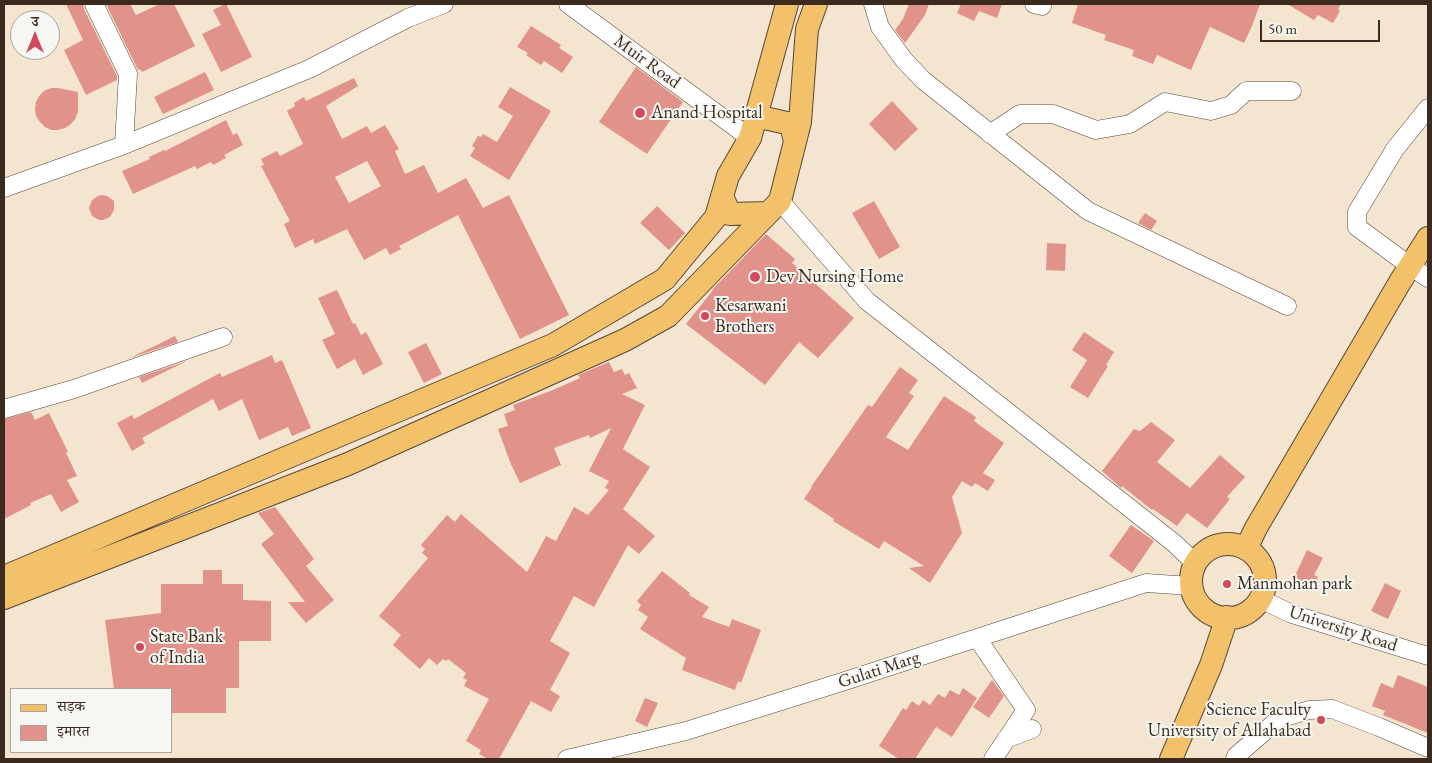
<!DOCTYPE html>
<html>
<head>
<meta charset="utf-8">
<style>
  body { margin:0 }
  #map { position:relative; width:1432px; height:763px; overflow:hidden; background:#f4e5d0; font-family:"EB Garamond","Noto Serif Devanagari",serif }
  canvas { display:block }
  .frame { position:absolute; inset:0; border:5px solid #3b2a1e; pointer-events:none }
  .legend { position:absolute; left:10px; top:688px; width:162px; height:65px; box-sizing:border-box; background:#f6f6f2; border:1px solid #aba49d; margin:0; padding:6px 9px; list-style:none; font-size:15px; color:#3b2a1e }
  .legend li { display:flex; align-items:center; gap:10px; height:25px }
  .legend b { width:25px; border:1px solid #aba49d }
  .north { position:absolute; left:10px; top:10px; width:50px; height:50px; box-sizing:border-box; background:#f6f6f2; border:1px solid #aba49d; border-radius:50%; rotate:0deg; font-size:14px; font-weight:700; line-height:20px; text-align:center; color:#3b2a1e }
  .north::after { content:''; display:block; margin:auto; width:18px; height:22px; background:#d1495b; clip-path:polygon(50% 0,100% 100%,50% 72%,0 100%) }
  .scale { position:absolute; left:1260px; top:20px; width:120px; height:22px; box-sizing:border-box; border:2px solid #3b2a1e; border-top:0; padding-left:6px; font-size:15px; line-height:18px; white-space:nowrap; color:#3b2a1e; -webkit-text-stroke:4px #f6f6f2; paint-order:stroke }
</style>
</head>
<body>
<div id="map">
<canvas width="1432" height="763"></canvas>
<div class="frame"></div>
<ul class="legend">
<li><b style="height:6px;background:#f4c16b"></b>सड़क</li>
<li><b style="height:14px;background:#e1928a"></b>इमारत</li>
</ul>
<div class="north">उ</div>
<div class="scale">50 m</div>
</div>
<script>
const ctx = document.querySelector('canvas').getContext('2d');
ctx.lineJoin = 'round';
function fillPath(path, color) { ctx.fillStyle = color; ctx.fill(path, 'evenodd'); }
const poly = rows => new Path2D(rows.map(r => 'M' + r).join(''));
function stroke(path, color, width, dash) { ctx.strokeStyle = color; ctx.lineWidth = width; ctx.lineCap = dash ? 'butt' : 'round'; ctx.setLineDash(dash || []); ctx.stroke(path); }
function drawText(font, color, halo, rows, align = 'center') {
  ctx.font = font + ' "EB Garamond",serif'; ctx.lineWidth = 4; ctx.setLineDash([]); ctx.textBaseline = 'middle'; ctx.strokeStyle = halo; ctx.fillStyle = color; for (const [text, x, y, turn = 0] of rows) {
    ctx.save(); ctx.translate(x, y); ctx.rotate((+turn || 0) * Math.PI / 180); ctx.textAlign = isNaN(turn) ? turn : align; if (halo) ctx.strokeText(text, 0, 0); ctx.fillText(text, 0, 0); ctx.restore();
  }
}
const building = poly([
  [66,4,83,4,84,9,117,76,117,80,86,95,64,50,83,40],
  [106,4,130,4,136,15,160,4,174,4,195,46,142,72,140,69,138,70],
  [225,4,226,4,252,57,221,72,202,34,221,25,213,10],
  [909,4,929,4,925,15,905,43,895,30,903,19],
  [961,4,1002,4,997,18,979,11,974,21,957,13],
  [1078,4,1260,4,1252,26,1244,43,1210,27,1191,70,1157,55,1153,64,1132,56,1134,50,1104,40,1106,35,1072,23],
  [1287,4,1341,4,1338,9,1340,11,1333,23,1318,15,1314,20],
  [531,26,561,45,559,48,573,57,562,73,544,61,541,65,526,55,528,53,517,47],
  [636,67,683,102,647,154,599,122],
  [205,72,214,90,163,114,154,97],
  [354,78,358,86,326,106,342,139,367,126,371,133,385,125,399,149,395,151,405,174,424,165,438,193,466,178,483,208,509,195,569,315,520,339,458,215,399,246,401,249,390,255,386,248,364,260,347,229,315,244,313,239,295,248,284,224,290,221,261,166,264,165,261,159,277,151,280,156,303,144,287,111,295,106,294,103,304,97,306,101],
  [367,161,381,186,349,203,335,177],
  [510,87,551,111,509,180,470,156,475,148,472,146,478,136,481,137,483,134,497,142,513,116,498,107],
  [51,88,58,88,78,92,78,112,75,119,71,124,65,128,58,130,51,130,45,127,40,122,36,116,35,109,36,102,39,96,44,91],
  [892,101,918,129,895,151,869,124],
  [226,120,233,135,237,133,243,145,224,155,226,158,213,165,211,162,197,169,195,166,133,194,122,171,150,159,149,157,164,150,165,151],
  [102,195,107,196,114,201,114,210,110,217,103,220,99,220,92,216,89,208,92,200,98,196],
  [874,201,900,247,879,259,852,213],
  [657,206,685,233,669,250,640,223],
  [1145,213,1157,221,1151,230,1138,223],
  [766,234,795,259,792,263,854,318,818,358,799,342,765,385,686,324,713,290,712,290],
  [1047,243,1066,244,1065,271,1046,270],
  [337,290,353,324,355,323,361,335,366,332,383,364,363,375,355,359,337,369,322,340,335,334,318,298],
  [1084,332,1114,352,1106,365,1108,366,1088,398,1070,387,1087,360,1072,350],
  [175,336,178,342,130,358],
  [426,343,442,374,424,383,408,352],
  [272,355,275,363,282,360,311,428,292,436,288,427,259,440,242,399,219,411,213,399,142,438,145,443,132,451,117,423,132,415,134,419,220,373,222,377],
  [187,361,142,383,139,377],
  [609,362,614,372,622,369,625,375,629,373,637,388,622,394,645,405,623,449,650,467,623,509,655,536,639,554,628,545,594,607,574,596,550,641,570,653,550,690,560,696,551,712,531,701,499,759,488,759,479,754,481,750,466,741,489,699,464,686,467,680,463,678,466,673,448,659,446,661,443,659,437,665,429,658,420,669,393,645,401,635,379,616,428,558,422,553,425,549,421,545,447,515,455,522,461,514,527,572,546,536,556,541,574,507,588,515,609,490,605,488,609,481,589,471,611,428,590,438,589,435,554,448,561,465,520,483,510,462,498,429,508,426,504,414,515,410,513,405,553,390,580,378,578,375],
  [900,367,918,380,909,393,914,396,886,437,908,450,944,396,976,417,974,421,1004,443,983,473,995,480,988,491,975,483,972,487,962,481,952,497,962,533,930,583,909,568,924,566,884,541,879,549,833,521,834,519,804,499,812,487,811,487,868,405,872,407],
  [31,412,35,420,49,413,68,452,66,453,77,476,67,480,79,502,61,512,51,494,30,503,31,505,4,519,4,419],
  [1151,422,1175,440,1157,462,1190,488,1220,455,1245,477,1227,497,1230,499,1207,528,1187,513,1177,526,1153,509,1152,510,1122,486,1121,488,1102,471,1134,429,1140,431],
  [275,507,314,559,306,566,334,600,306,623,288,602,305,602,261,544,274,534,258,513],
  [1131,525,1154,541,1132,573,1109,556],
  [1307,550,1323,558,1314,575,1318,577,1311,591,1292,582],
  [203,570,222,570,222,584,243,584,243,600,271,601,271,641,239,641,239,688,226,688,226,713,171,713,171,689,114,689,105,620,161,613,161,584,203,584],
  [662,571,690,593,689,595,709,607,702,617,729,627,732,619,761,630,741,683,738,681,735,690,682,670,686,658,640,629,648,617,638,610,641,605,637,601],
  [1385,583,1401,591,1388,619,1371,611],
  [1398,675,1428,687,1428,733,1383,715,1385,711,1372,706,1381,683,1393,688],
  [992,680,1004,696,989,718,973,707],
  [963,688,977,698,952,737,936,727,915,759,899,759,879,746,903,708,906,710,912,701,919,706,923,700,930,705,938,694,945,698,950,690,959,695],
  [645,698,658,703,647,727,635,721]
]);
const minor = poly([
  [94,4,128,74,124,145],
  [568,4,750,138],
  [873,4,880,27,904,60,923,80,1088,211,1287,306],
  [1034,4,1042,6],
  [1428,108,1395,149,1357,212,1357,227,1410,266,1428,278],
  [990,134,1020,114,1053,114,1096,130,1130,124,1165,102,1211,111,1231,105,1246,91,1292,91],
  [4,188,124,145,309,69,408,18,444,4],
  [780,201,867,301,1174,543,1195,563],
  [4,409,74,389,223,337],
  [1260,599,1292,614,1428,656],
  [977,638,1026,710,993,759],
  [1006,739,1032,729],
  [567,759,686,731,845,681,1146,583,1191,586],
  [1235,759,1236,756,1279,719,1309,710,1332,709,1379,727,1428,748]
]);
const major = poly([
  [756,116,791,124,795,142],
  [722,196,730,214,768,213],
  '1191 581a37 37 0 1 1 74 0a37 37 0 1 1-74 0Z',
  [1246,549,1256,528,1400,282,1428,238],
  [4,577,553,345,665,279,716,217,728,176,750,138,787,4],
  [4,598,348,464,625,340,668,316,780,201,800,122,807,29,816,4],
  [1171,759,1211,665,1227,617]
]);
const markers = [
  [640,113,6,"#d1495b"],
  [755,277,6,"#d1495b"],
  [705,316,5,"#d1495b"],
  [1227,584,5,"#d1495b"],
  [140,647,5,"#d1495b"],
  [1321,720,5,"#d1495b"]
];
const streetNames = [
  ["Muir Road",647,62,36],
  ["University Road",1343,629,18],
  ["Gulati Marg",879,670,-18]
];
const poiNames = [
  ["Anand Hospital",651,113],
  ["Dev Nursing Home",766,277],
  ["Kesarwani",715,306],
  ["Brothers",715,327],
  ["Manmohan park",1237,584],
  ["State Bank",150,637],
  ["of India",150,658],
  ["Science Faculty",1311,710,"right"],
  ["University of Allahabad",1311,731,"right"]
];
fillPath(building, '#e1928a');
stroke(minor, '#574639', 19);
stroke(major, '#574639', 24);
stroke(minor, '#fff', 18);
stroke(major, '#f4c16b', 22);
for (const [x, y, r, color] of markers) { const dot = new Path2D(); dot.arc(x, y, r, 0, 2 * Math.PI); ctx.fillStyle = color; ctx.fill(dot); stroke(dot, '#f6f6f2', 2); }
drawText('18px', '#3b2a1e', '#f6f6f2', streetNames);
drawText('18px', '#3b2a1e', '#f6f6f2', poiNames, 'left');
</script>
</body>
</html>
